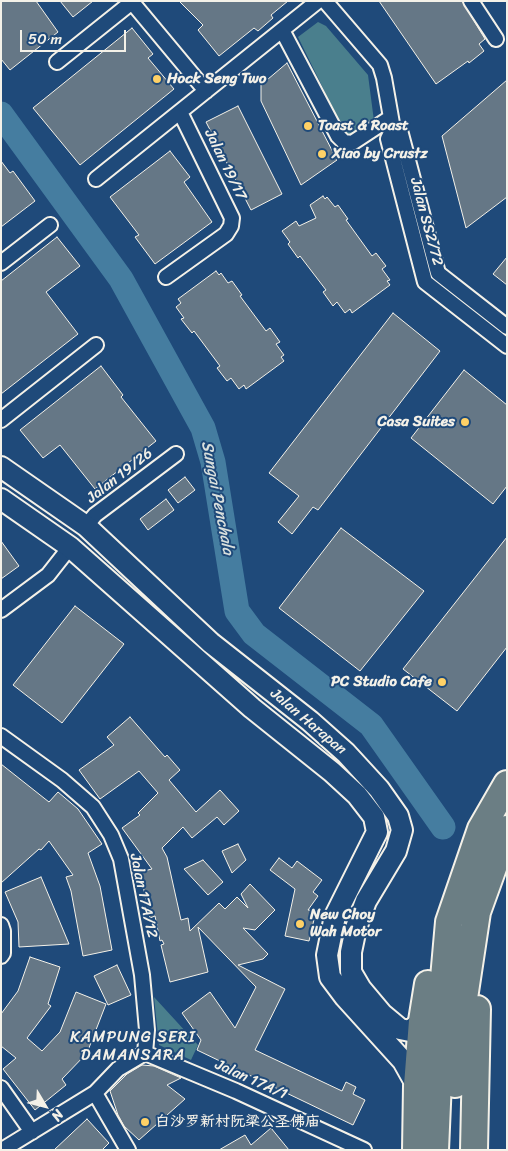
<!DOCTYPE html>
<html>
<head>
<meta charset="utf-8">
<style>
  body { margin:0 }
  #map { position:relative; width:508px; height:1151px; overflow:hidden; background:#1f4a7a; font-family:Sriracha,sans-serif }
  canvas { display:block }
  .frame { position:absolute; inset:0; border:2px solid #f4f1e8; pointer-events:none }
  .north { position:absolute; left:20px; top:1081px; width:50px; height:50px; -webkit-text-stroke:4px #1f4a7a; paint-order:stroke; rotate:127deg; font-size:14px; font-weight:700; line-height:20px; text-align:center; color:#f4f1e8 }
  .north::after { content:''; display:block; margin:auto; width:18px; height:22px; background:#f4f1e8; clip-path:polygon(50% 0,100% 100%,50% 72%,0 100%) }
  .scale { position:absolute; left:20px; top:30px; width:106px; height:22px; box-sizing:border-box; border:2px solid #f4f1e8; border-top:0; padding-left:6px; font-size:15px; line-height:18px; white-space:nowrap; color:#f4f1e8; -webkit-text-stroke:4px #1f4a7a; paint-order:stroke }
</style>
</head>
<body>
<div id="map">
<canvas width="508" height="1151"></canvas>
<div class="frame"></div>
<div class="north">N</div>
<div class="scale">50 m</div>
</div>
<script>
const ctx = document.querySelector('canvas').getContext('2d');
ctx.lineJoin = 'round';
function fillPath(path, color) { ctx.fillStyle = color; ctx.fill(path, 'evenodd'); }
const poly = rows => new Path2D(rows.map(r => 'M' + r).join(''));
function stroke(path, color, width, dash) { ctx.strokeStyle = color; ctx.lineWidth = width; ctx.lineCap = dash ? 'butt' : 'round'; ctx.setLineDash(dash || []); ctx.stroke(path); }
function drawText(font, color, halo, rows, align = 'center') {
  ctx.font = font + ' Sriracha,"LXGW WenKai TC",sans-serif'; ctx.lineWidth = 4; ctx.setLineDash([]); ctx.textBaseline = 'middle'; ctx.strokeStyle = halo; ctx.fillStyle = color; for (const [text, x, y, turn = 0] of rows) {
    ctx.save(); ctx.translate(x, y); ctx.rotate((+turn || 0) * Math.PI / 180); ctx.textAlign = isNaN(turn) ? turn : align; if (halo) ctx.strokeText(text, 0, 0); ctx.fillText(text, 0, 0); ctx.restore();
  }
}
const green = poly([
  [318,22,326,26,368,75,374,121,352,136,345,133,298,37],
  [154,997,198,1045,191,1060,159,1045]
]);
const river = poly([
  [1,114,121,279,203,428,213,462,237,611,254,634,371,725,443,827]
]);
const building = poly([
  [1,1,36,1,58,32,10,70,1,59,1,1],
  [60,1,93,1,73,17,60,1],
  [179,1,288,1,271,15,273,18,258,31,254,28,219,56,198,30,203,25,179,1],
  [379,1,462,1,485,39,479,44,484,51,469,63,468,61,436,84,379,1],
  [132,28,153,54,148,58,174,89,80,165,33,108,132,28],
  [287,63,337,160,301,185,261,101,261,85,287,63],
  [507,80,507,197,466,228,442,136,507,80],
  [238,106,282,194,251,210,206,122,238,106],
  [170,151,190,177,184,182,212,222,155,264,135,237,139,235,110,197,170,151],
  [1,161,10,173,13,171,35,201,1,227,1,161],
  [323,196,325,199,327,197,335,207,338,205,348,219,346,220,372,256,376,253,386,266,382,269,390,280,387,281,390,285,352,313,350,309,345,313,337,302,333,306,323,292,326,290,300,256,298,258,288,244,290,242,282,231,296,221,299,226,316,218,310,205,323,196],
  [57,237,80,266,46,292,78,334,1,394,1,281,57,237],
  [507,257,507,285,493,274,507,257],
  [216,271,219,275,221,273,228,283,232,281,242,295,240,296,266,331,270,328,280,342,276,344,284,355,281,357,284,361,246,389,244,385,239,389,231,378,227,381,217,368,220,366,194,331,192,333,181,319,184,318,176,307,181,303,178,299,216,271],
  [393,313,440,351,318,510,313,507,292,534,278,522,299,496,269,473,393,313],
  [101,366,123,395,121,397,156,441,95,489,60,445,43,458,20,430,101,366],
  [464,370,507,405,507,486,493,504,411,438,464,370],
  [185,477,195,490,178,503,168,490,185,477],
  [166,499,174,510,148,530,140,519,166,499],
  [341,528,424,591,360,671,279,608,341,528],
  [507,537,507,647,457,711,403,669,507,537],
  [1,541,19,566,1,579,1,541],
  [75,606,124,644,62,723,13,685,75,606],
  [130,717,165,757,167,755,180,770,169,780,196,812,220,790,239,811,224,825,217,817,192,838,183,827,162,848,167,857,181,920,188,918,190,931,219,903,225,909,237,897,248,908,241,894,250,884,275,910,255,930,243,928,268,954,263,959,238,965,285,989,255,1050,342,1091,346,1082,356,1087,353,1094,365,1100,353,1125,197,1050,201,1040,182,1013,210,992,235,1028,256,987,198,927,208,972,170,982,161,945,164,944,162,940,160,941,155,916,150,918,140,872,152,869,122,828,140,815,138,813,158,793,139,771,100,799,79,770,114,745,107,737,130,717],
  [1,764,49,802,58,792,78,809,102,844,88,853,100,886,112,950,83,956,71,891,66,877,73,875,49,841,41,850,39,849,1,883,1,764],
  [238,844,246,860,232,873,222,851,238,844],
  [279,858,292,868,297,861,322,880,313,892,318,896,308,910,316,911,309,941,285,936,295,889,270,870,279,858],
  [203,860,223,882,208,895,184,869,203,860],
  [41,877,69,944,19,947,18,922,5,892,41,877],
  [30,957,60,967,48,1004,51,1006,27,1038,42,1051,60,1032,76,992,106,1004,87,1053,62,1079,66,1085,35,1110,3,1069,16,1058,1,1046,1,1014,18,991,30,957],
  [117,965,131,995,108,1005,94,976,117,965],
  [142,1065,154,1066,181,1078,167,1085,185,1099,139,1140,124,1126,118,1115,110,1091,127,1074,142,1065],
  [87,1119,109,1143,102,1150,54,1150,87,1119],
  [271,1128,289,1150,219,1150,245,1135,251,1145,271,1128]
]);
const street = poly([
  [131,1,206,91],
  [325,1,380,65,384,78,393,129,401,134,438,273,507,327],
  [471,1,496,39],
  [282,30,338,136,344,142,352,143,390,118],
  [57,62,132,2],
  [393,129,388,139,425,282,507,346],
  [96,179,318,1],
  [1,263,50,225],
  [166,277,226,234,231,226,232,218,180,112],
  [1,420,96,345],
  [86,526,95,515,176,454],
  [1,610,48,575,70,547],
  [1,736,62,780,93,807,111,835,121,859,142,975,147,1030,145,1053],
  [1,925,3,931,3,953,1,956],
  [145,1053,236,1091,364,1150],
  [1,1088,32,1132],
  [95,1093,128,1150],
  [2,1150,95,1093,118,1069,145,1053]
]);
const secondary = poly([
  [1,467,86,526,211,643,310,721,346,753,379,789,398,816,402,830,396,851,366,901,356,928,351,952,351,972,361,989,382,1014,400,1029,410,1031,422,1021],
  [1,499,70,547,252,708,332,772,357,795,374,817,377,832,335,916,327,955,330,977,345,997,403,1061,417,1086]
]);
const highway = poly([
  [455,1084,458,1038,477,912,507,829],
  [416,1150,417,1086,422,1021,428,984],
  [435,1150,441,1012,449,922,481,829,507,784],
  [474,1150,477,1009]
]);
const markers = [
  [157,79,5,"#ffd166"],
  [308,126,5,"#ffd166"],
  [322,154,5,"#ffd166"],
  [465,422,5,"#ffd166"],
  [442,682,5,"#ffd166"],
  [300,924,5,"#ffd166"],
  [145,1122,5,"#ffd166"]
];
const poiNames = [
  ["Hock Seng Two",167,79],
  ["Toast & Roast",318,126],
  ["Xiao by Crustz",332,154],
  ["Casa Suites",455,422,"right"],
  ["PC Studio Cafe",432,682,"right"],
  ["New Choy",310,915],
  ["Wah Motor",310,932],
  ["白沙罗新村阮梁公圣佛庙",155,1122]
];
const streetNames = [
  ["Jalan 19/17",225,165,64],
  ["Jalan SS2/72",426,222,75],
  ["Jalan 19/26",120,476,-38],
  ["Jalan Harapan",308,722,40],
  ["Jalan 17A/12",143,896,78],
  ["Jalan 17A/1",251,1080,24]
];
const waterNames = [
  ["Sungai Penchala",217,498,79]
];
const neighbourhoodNames = [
  ["KAMPUNG SERI",133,1038],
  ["DAMANSARA",133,1056]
];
fillPath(green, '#4a7f8d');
stroke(river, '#457da0', 25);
fillPath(building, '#657786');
stroke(building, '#f4f1e8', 1);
stroke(street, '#f4f1e8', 18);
stroke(secondary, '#f4f1e8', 24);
stroke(highway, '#f4f1e8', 30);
stroke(street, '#1f4a7a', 14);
stroke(secondary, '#1f4a7a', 20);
stroke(highway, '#6b7e84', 26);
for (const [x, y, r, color] of markers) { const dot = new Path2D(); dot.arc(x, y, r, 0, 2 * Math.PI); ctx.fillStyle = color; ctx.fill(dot); stroke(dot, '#1f4a7a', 2); }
drawText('bold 15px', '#f4f1e8', '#1f4a7a', poiNames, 'left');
drawText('15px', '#f4f1e8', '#1f4a7a', streetNames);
drawText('italic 16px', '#dae0dd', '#1f4a7a', waterNames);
ctx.letterSpacing = '1px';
drawText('16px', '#f4f1e8', '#1f4a7a', neighbourhoodNames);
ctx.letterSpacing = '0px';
</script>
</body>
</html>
